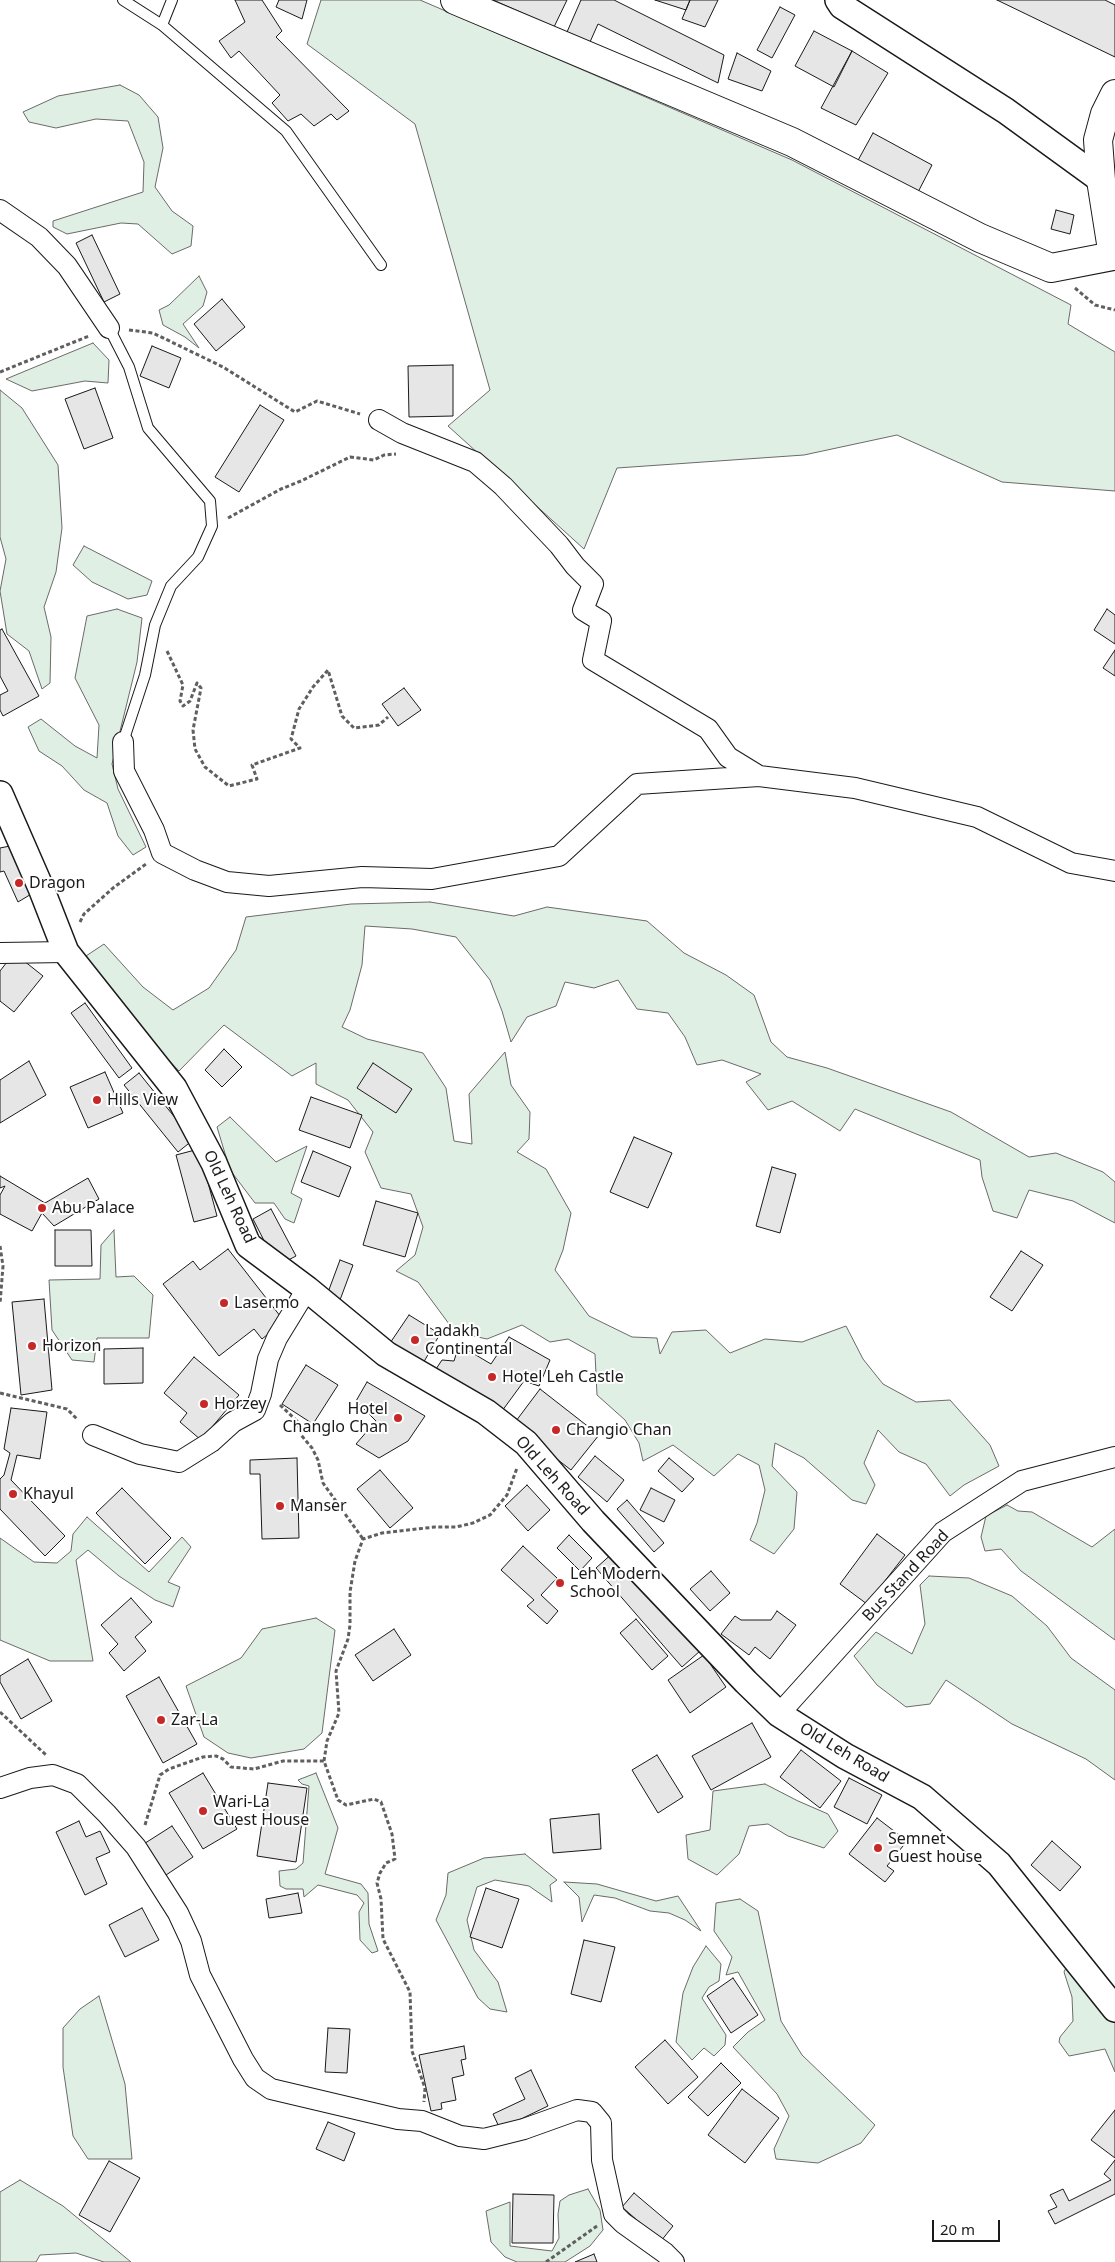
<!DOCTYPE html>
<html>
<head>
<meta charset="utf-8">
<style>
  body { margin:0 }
  #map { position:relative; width:1115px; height:2262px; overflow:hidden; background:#fff; font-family:"Noto Sans",sans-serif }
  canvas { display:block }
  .scale { position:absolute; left:932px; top:2220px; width:68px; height:22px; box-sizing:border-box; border:2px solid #1a1a1a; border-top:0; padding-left:6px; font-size:15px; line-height:18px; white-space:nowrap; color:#1a1a1a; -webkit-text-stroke:4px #fff; paint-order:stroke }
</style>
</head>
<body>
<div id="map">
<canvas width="1115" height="2262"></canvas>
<div class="scale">20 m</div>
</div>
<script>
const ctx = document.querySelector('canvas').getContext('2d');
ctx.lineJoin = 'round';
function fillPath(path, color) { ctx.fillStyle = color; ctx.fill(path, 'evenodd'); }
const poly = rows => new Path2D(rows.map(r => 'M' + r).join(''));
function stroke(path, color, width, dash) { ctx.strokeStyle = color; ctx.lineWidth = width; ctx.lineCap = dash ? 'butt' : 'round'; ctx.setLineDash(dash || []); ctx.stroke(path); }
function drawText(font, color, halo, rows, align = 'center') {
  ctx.font = font + ' "Noto Sans",sans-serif'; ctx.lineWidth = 4; ctx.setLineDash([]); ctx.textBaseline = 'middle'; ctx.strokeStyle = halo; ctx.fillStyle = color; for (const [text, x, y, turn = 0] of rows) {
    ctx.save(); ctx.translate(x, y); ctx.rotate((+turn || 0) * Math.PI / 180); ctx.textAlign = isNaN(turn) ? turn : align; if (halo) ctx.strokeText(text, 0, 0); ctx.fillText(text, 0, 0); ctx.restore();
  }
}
const green = poly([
  [321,0,420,0,792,160,1071,305,1068,324,1115,352,1115,491,1002,482,897,435,804,455,617,468,584,549,448,426,490,390,415,124,307,44,321,0],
  [120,85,139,95,158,117,163,148,155,187,172,211,193,226,191,246,172,254,138,224,121,223,67,234,53,227,53,221,143,192,144,162,128,121,96,119,56,128,29,122,23,112,58,96,120,85],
  [199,276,207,292,203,306,183,324,199,348,185,337,163,325,159,310,169,305,199,276],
  [93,343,109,360,108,383,85,381,32,391,6,379,93,343],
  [0,390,22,408,58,465,62,528,56,572,44,607,51,637,50,683,42,689,29,651,7,634,0,591,6,559,0,537,0,390],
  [84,546,152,581,147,595,128,599,92,582,73,565,84,546],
  [117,609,142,618,137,662,112,764,118,789,146,847,133,855,118,836,107,803,84,790,62,766,39,751,28,727,41,719,75,746,97,758,99,725,75,678,87,616,117,609],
  [430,902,514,916,547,907,647,921,684,953,726,975,754,995,771,1042,787,1057,827,1068,951,1112,1029,1157,1056,1153,1103,1172,1115,1182,1115,1223,1073,1201,1029,1190,1017,1218,993,1211,982,1177,980,1160,855,1109,840,1131,792,1101,768,1110,746,1082,761,1074,722,1060,697,1065,685,1037,668,1013,637,1009,618,980,594,988,565,982,556,1006,527,1017,511,1042,502,1011,490,980,456,937,412,929,365,926,362,965,350,1010,342,1027,367,1039,423,1053,446,1088,454,1141,472,1144,469,1094,505,1052,511,1085,530,1112,529,1139,517,1152,546,1169,571,1213,563,1250,555,1270,589,1316,632,1337,657,1338,660,1354,672,1332,706,1330,730,1353,765,1339,802,1342,846,1326,863,1359,883,1384,916,1402,950,1400,990,1445,999,1466,964,1485,950,1496,926,1464,899,1452,878,1430,864,1463,875,1485,866,1504,852,1500,804,1458,775,1443,772,1466,797,1492,794,1529,774,1554,750,1540,757,1523,765,1490,759,1465,738,1454,714,1476,673,1445,643,1461,639,1443,625,1420,597,1395,595,1354,568,1339,550,1342,522,1325,487,1339,455,1332,418,1282,396,1271,415,1255,423,1227,411,1194,381,1188,365,1152,373,1132,348,1100,316,1084,316,1063,292,1076,224,1025,179,1071,125,1014,86,991,86,956,104,944,143,987,173,1010,209,988,236,950,246,917,351,904,430,902],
  [230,1117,276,1162,307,1146,291,1193,302,1199,294,1223,285,1219,274,1203,255,1203,230,1170,217,1127,230,1117],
  [114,1230,116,1277,134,1276,153,1295,149,1338,97,1338,94,1362,72,1360,52,1330,49,1280,100,1279,101,1245,114,1230],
  [1007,1505,1018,1511,1032,1512,1092,1547,1115,1529,1115,1640,1021,1571,1001,1549,985,1551,981,1537,986,1516,1007,1505],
  [87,1517,149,1572,182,1537,191,1547,168,1582,180,1587,173,1607,155,1600,119,1576,88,1550,76,1560,93,1661,50,1661,0,1640,0,1538,34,1562,57,1563,71,1551,73,1534,87,1517],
  [929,1576,969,1578,1012,1596,1047,1626,1071,1658,1115,1690,1115,1780,1086,1759,1012,1724,946,1680,930,1704,906,1707,877,1685,854,1656,876,1632,912,1654,925,1624,920,1585,929,1576],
  [316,1618,335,1630,322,1733,304,1749,251,1758,228,1753,204,1737,186,1686,241,1658,262,1629,316,1618],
  [316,1773,338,1828,325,1874,361,1884,368,1893,369,1924,378,1951,372,1953,360,1940,359,1912,364,1903,357,1895,318,1885,304,1897,303,1889,286,1889,280,1886,279,1871,296,1869,303,1863,309,1786,302,1784,298,1780,316,1773],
  [765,1784,798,1801,828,1814,838,1831,824,1848,788,1836,768,1824,749,1826,739,1854,717,1875,688,1859,686,1835,710,1830,713,1791,765,1784],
  [525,1854,557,1880,550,1885,552,1902,529,1886,495,1880,477,1887,467,1920,474,1950,498,1982,507,2012,490,2009,478,1998,436,1920,446,1895,448,1873,484,1858,525,1854],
  [564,1882,597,1884,656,1901,678,1896,701,1931,685,1920,669,1913,650,1911,615,1898,594,1895,582,1922,579,1897,564,1882],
  [740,1899,758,1911,781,2021,802,2055,875,2125,861,2143,818,2163,776,2159,774,2149,789,2116,777,2094,733,2047,748,2032,765,2020,738,1972,726,1975,732,1957,714,1931,716,1903,740,1899],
  [706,1946,721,1964,719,1981,709,1987,702,1998,726,2035,725,2045,714,2056,704,2048,692,2060,676,2042,683,1993,693,1967,706,1946],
  [1069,1961,1115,2022,1115,2072,1105,2049,1069,2056,1059,2042,1060,2037,1073,2021,1072,1997,1064,1972,1069,1961],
  [99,1996,125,2084,132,2159,88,2159,73,2136,63,2067,63,2028,80,2009,99,1996],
  [20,2180,63,2206,131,2262,104,2262,76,2253,40,2255,36,2262,0,2262,0,2192,20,2180],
  [588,2189,600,2210,603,2230,590,2246,565,2262,517,2262,505,2257,491,2242,486,2211,510,2202,510,2246,552,2251,559,2238,558,2214,560,2201,569,2195,588,2189]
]);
const building = poly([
  [235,0,262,0,282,31,276,37,349,111,337,120,331,114,314,126,301,114,288,121,272,103,280,95,239,51,231,58,219,41,245,22,235,0],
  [279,0,307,0,302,19,276,7,279,0],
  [493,0,567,0,554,27,493,0],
  [581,0,614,0,724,55,718,83,598,24,590,42,567,32,581,0],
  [655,0,690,0,686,10,655,0],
  [690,0,718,0,705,27,682,19,690,0],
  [997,0,1105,0,1115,5,1115,57,997,0],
  [780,7,795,15,772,58,757,50,780,7],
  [814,31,852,51,834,87,795,66,814,31],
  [852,51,888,73,856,125,821,108,852,51],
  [737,53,771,71,762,91,728,79,737,53],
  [873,133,932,165,916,196,856,164,873,133],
  [1056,210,1074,215,1070,234,1051,229,1056,210],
  [92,235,120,294,104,302,76,243,92,235],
  [222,299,245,327,216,351,194,324,222,299],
  [152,346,181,358,169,388,140,376,152,346],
  [453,365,453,416,409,417,408,366,453,365],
  [95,388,113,438,84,449,65,399,95,388],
  [260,405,284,420,239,492,215,477,260,405],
  [1107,609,1115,615,1115,644,1094,630,1107,609],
  [2,629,39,696,3,716,0,710,0,695,8,691,0,676,0,630,2,629],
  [1115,650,1115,676,1103,668,1115,650],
  [404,688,421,710,398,726,382,704,404,688],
  [15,845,33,893,18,902,4,871,0,872,0,848,15,845],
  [14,953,43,976,14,1012,0,1001,0,971,14,953],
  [85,1003,132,1068,119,1078,71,1013,85,1003],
  [224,1049,242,1067,222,1087,205,1070,224,1049],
  [29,1061,46,1095,0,1123,0,1080,29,1061],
  [373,1063,412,1089,396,1113,357,1088,373,1063],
  [105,1072,123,1113,88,1128,70,1087,105,1072],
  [139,1073,193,1140,178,1152,124,1085,139,1073],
  [311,1097,362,1115,350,1148,299,1130,311,1097],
  [634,1137,672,1153,648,1208,610,1192,634,1137],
  [199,1149,217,1216,194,1222,176,1155,199,1149],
  [313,1151,351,1167,339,1197,301,1182,313,1151],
  [772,1167,796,1174,780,1233,756,1226,772,1167],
  [0,1176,45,1203,88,1178,99,1199,54,1226,42,1213,32,1231,0,1214,0,1195,5,1186,0,1188,0,1176],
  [376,1201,418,1213,405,1257,363,1245,376,1201],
  [271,1209,296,1256,277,1266,253,1219,271,1209],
  [55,1230,91,1230,92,1266,55,1266,55,1230],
  [228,1249,284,1321,262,1339,254,1329,219,1356,163,1284,193,1261,200,1270,228,1249],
  [1021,1251,1043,1265,1012,1311,990,1297,1021,1251],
  [340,1260,353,1265,340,1300,327,1295,340,1260],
  [44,1299,52,1390,21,1395,12,1302,44,1299],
  [409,1315,440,1334,422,1365,388,1346,409,1315],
  [509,1337,550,1360,539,1386,524,1381,502,1411,434,1372,442,1360,454,1361,459,1345,491,1364,509,1337],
  [143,1348,143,1383,104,1384,104,1349,143,1348],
  [194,1357,239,1395,201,1440,180,1422,187,1413,164,1393,194,1357],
  [306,1365,338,1385,313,1424,282,1404,306,1365],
  [367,1382,425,1416,408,1441,379,1458,356,1444,376,1421,356,1401,367,1382],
  [540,1389,599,1435,571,1470,513,1425,540,1389],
  [11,1408,47,1412,40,1459,17,1455,11,1480,65,1536,45,1556,0,1509,0,1479,4,1475,10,1453,4,1449,11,1408],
  [595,1456,624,1480,607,1502,578,1477,595,1456],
  [297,1458,299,1538,262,1539,260,1474,250,1474,250,1460,297,1458],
  [669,1458,694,1479,682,1492,658,1471,669,1458],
  [380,1470,413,1508,390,1528,357,1489,380,1470],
  [527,1485,550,1510,528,1531,505,1506,527,1485],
  [122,1488,171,1538,145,1564,96,1513,122,1488],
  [651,1488,675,1500,664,1522,640,1510,651,1488],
  [627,1500,664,1543,654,1552,617,1509,627,1500],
  [877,1534,905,1555,867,1604,840,1584,877,1534],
  [569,1535,592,1558,580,1571,557,1548,569,1535],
  [523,1546,557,1578,541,1595,558,1611,547,1624,527,1606,534,1600,501,1570,523,1546],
  [614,1552,700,1651,682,1667,596,1568,614,1552],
  [711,1571,730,1593,710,1611,690,1589,711,1571],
  [131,1598,152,1622,135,1637,146,1651,124,1671,109,1653,118,1644,101,1625,131,1598],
  [777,1611,796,1625,770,1659,755,1647,749,1655,721,1634,735,1616,741,1620,771,1620,777,1611],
  [636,1619,668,1656,652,1670,620,1633,636,1619],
  [394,1629,411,1655,373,1681,355,1655,394,1629],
  [704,1655,726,1687,690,1713,668,1680,704,1655],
  [28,1659,52,1701,21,1719,0,1682,0,1676,28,1659],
  [159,1677,197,1744,163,1763,126,1696,159,1677],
  [752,1723,771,1757,711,1790,692,1756,752,1723],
  [801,1750,841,1781,820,1808,780,1777,801,1750],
  [657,1755,683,1797,658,1813,632,1770,657,1755],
  [203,1773,237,1829,203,1849,169,1793,203,1773],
  [849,1778,882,1795,867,1824,834,1807,849,1778],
  [268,1783,307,1788,296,1862,257,1856,268,1783],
  [599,1814,601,1849,553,1853,550,1819,599,1814],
  [877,1818,907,1841,887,1866,894,1871,885,1882,849,1854,877,1818],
  [79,1821,86,1837,100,1831,110,1852,96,1858,107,1884,85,1895,56,1832,79,1821],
  [172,1826,193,1857,160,1879,139,1847,172,1826],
  [1052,1841,1081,1867,1060,1891,1031,1865,1052,1841],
  [486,1888,519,1899,502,1948,470,1937,486,1888],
  [298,1893,302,1913,269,1918,266,1899,298,1893],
  [142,1908,159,1940,125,1957,109,1925,142,1908],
  [584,1940,615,1947,601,2002,571,1994,584,1940],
  [733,1978,758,2015,731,2033,707,1996,733,1978],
  [328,2028,350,2029,347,2073,325,2072,328,2028],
  [665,2040,698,2077,668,2104,635,2067,665,2040],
  [464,2046,466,2059,461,2060,464,2075,452,2078,456,2100,441,2103,442,2109,431,2111,419,2055,464,2046],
  [721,2063,741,2083,708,2116,688,2097,721,2063],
  [531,2070,548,2106,500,2129,493,2114,525,2099,515,2078,531,2070],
  [742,2089,779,2118,745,2163,708,2135,742,2089],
  [1115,2110,1115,2158,1091,2140,1115,2110],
  [328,2122,355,2133,344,2161,316,2149,328,2122],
  [1115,2160,1115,2194,1055,2224,1048,2211,1057,2207,1050,2195,1063,2189,1069,2201,1111,2180,1104,2174,1115,2160],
  [109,2161,140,2178,110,2232,79,2215,109,2161],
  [634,2193,673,2226,661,2241,622,2207,634,2193],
  [513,2194,554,2195,553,2243,512,2243,513,2194],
  [594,2254,597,2262,575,2262,594,2254]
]);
const path = poly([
  [1075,288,1095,305,1115,310],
  [129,330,153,333,223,367,295,412,317,401,360,414],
  [0,372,89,336],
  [228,518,281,489,301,481,350,457,374,460,384,455,396,454],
  [167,651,183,685,180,701,183,706,190,701,197,683,201,688,193,730,195,749,205,767,229,786,257,779,252,765,300,748,291,739,299,709,313,687,328,670,342,716,354,728,379,725,388,717],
  [80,922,84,914,113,888,146,864],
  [0,1246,3,1266,0,1304],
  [0,1393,67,1409,78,1420],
  [280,1405,297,1421,301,1435,312,1448,318,1460,323,1483,363,1539],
  [0,1712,46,1755],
  [324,1761,327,1741,339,1713,336,1671,348,1639,350,1625,350,1592,355,1561,363,1539,382,1533,435,1527,456,1527,473,1523,490,1515,507,1495,517,1468],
  [145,1825,160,1775,169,1769,203,1757,216,1756,223,1759,231,1767,254,1769,283,1761,324,1761,338,1800,346,1805,374,1799,381,1802,392,1834,395,1859,386,1863,380,1873,377,1883,381,1899,383,1939,410,1992,412,2051,425,2088,424,2102],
  [546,2262,597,2226]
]);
const service = poly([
  [123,0,162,25,286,131,381,265],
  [162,25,172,0],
  [109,328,129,367,148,428,210,501,212,526,198,557,171,586,155,625,145,675,123,742]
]);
const minor = poly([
  [0,210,39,237,67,266,109,328],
  [379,420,402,433,475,462,503,486,559,545,575,566,593,584,583,610,601,621,593,660,708,729,728,757,759,776,855,788,977,817,1071,863,1115,871],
  [123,742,124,771,154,830,162,853,195,870,227,882,269,886,362,877,432,879,559,856,637,784,759,776],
  [0,953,66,952],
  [93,1435,140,1454,179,1462,211,1442,233,1422,255,1410,261,1394,268,1359,277,1338,307,1289],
  [779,1714,943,1532,1022,1481,1115,1457],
  [0,1788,30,1778,53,1775,77,1784,107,1814,136,1847,178,1913,191,1941,200,1975,243,2059,255,2078,271,2089,398,2119,422,2121,460,2136,484,2139,524,2129,577,2110,592,2112,601,2123,602,2160,614,2214,623,2223,665,2253,674,2262]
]);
const tertiary = poly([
  [838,0,842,6,1006,111,1101,180],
  [0,794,41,888,66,952,174,1088,214,1163,248,1245,307,1289,386,1354,486,1412,526,1443,593,1521,746,1682,779,1714,845,1756,922,1797,999,1864,1115,2009]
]);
const secondary = poly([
  [455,0,792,142,980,238,1051,268,1113,256]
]);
const primary = poly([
  [1113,256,1101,180,1098,140,1105,114,1115,94]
]);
const markers = [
  [19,883,5,"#c62828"],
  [97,1100,5,"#c62828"],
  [42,1208,5,"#c62828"],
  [224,1303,5,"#c62828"],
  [415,1340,5,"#c62828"],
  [32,1346,5,"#c62828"],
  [492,1377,5,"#c62828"],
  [204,1404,5,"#c62828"],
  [398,1418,5,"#c62828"],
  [556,1430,5,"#c62828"],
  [13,1494,5,"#c62828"],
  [280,1506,5,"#c62828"],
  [560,1583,5,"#c62828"],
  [161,1720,5,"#c62828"],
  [203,1811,5,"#c62828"],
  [878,1848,5,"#c62828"]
];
const poiNames = [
  ["Dragon",29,883],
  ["Hills View",107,1100],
  ["Abu Palace",52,1208],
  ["Lasermo",234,1303],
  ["Ladakh",425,1331],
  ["Continental",425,1349],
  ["Horizon",42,1346],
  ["Hotel Leh Castle",502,1377],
  ["Horzey",214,1404],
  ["Hotel",388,1409,"right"],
  ["Changlo Chan",388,1427,"right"],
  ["Changio Chan",566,1430],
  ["Khayul",23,1494],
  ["Manser",290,1506],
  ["Leh Modern",570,1574],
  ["School",570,1592],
  ["Zar-La",171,1720],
  ["Wari-La",213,1802],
  ["Guest House",213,1820],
  ["Semnet",888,1839],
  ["Guest house",888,1857]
];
const streetNames = [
  ["Old Leh Road",229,1197,65],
  ["Old Leh Road",552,1476,48],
  ["Bus Stand Road",906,1576,-47],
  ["Old Leh Road",844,1753,31]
];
fillPath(green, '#e0efe3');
stroke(green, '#6a6a6a', 1);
fillPath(building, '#e6e6e6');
stroke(building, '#1a1a1a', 1);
stroke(service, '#1a1a1a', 12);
stroke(minor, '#1a1a1a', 22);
stroke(tertiary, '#1a1a1a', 28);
stroke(secondary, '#1a1a1a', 30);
stroke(primary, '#1a1a1a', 30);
stroke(path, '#5f5f5f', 3, [4, 2.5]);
stroke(service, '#fff', 10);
stroke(minor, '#fff', 20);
stroke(tertiary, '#fff', 25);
stroke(secondary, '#fff', 28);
stroke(primary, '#fff', 28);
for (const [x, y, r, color] of markers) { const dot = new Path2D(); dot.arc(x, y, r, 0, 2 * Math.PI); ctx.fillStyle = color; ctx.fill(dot); stroke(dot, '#fff', 2); }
drawText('16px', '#1a1a1a', '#fff', poiNames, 'left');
drawText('16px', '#1a1a1a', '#fff', streetNames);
</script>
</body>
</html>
